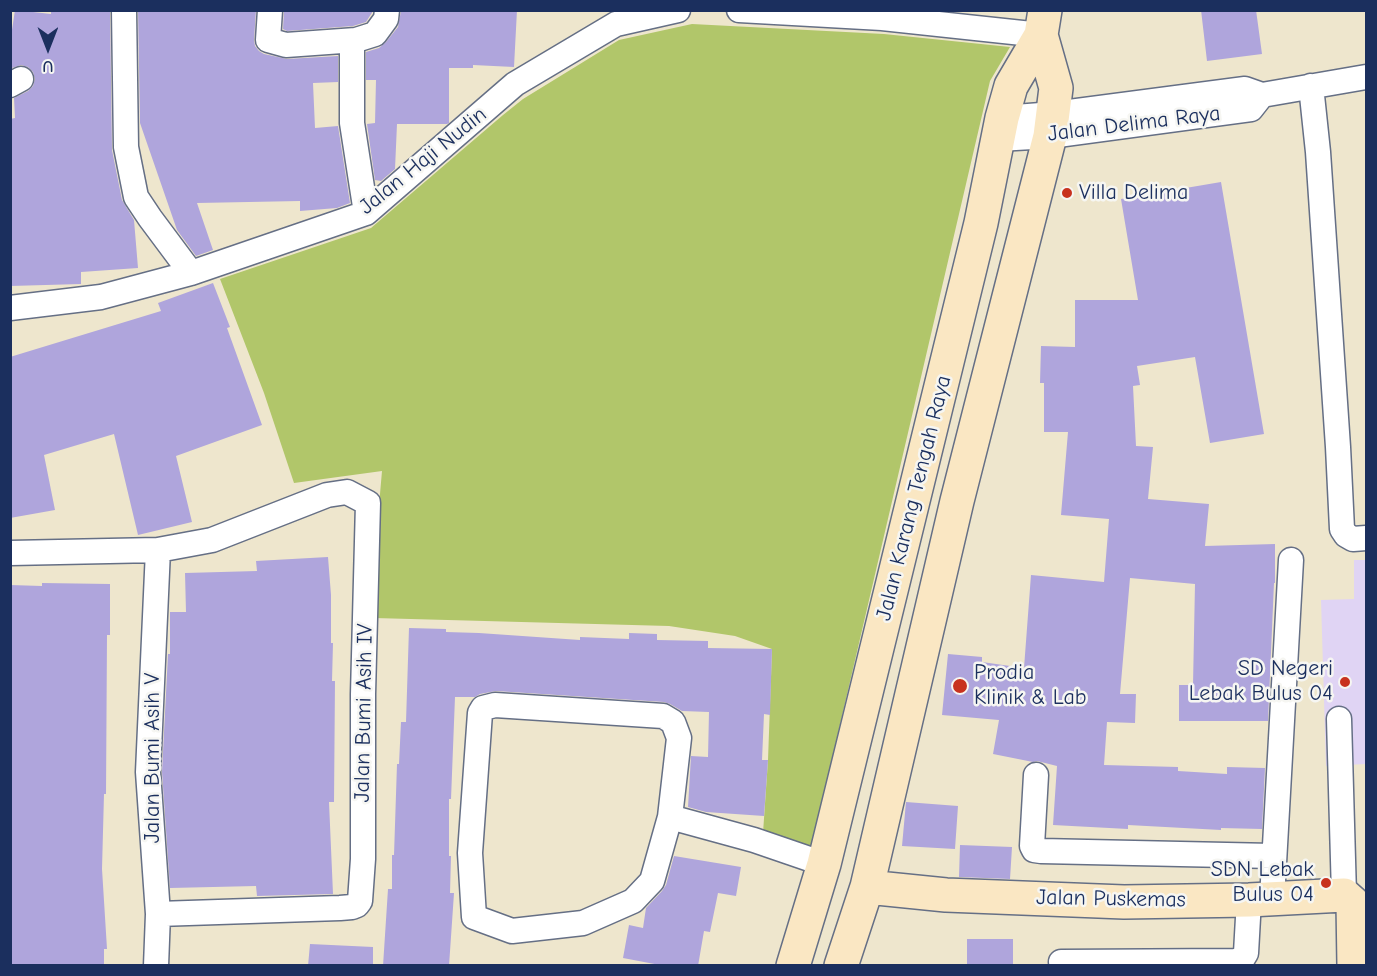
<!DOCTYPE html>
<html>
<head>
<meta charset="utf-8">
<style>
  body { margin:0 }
  #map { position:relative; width:1377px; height:976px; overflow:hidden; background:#eee6cd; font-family:"Comic Neue",sans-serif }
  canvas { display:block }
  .frame { position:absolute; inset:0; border:12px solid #1b2f5e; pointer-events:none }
  .north { position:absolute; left:18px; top:18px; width:60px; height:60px; -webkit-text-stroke:4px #f6f6f2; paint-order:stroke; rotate:180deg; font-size:16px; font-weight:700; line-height:24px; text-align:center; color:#1b2f5e }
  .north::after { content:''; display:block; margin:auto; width:21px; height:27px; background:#1b2f5e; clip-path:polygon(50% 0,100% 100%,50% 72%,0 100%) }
</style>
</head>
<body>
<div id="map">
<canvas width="1377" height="976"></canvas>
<div class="frame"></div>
<div class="north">U</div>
</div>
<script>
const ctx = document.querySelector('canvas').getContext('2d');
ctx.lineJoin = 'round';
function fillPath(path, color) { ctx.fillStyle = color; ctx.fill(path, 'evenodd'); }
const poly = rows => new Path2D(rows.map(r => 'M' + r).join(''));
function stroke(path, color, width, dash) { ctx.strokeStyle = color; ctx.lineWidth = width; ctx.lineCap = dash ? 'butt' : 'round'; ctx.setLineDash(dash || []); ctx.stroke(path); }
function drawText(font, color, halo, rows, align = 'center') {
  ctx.font = font + ' "Comic Neue",sans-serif'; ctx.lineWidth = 5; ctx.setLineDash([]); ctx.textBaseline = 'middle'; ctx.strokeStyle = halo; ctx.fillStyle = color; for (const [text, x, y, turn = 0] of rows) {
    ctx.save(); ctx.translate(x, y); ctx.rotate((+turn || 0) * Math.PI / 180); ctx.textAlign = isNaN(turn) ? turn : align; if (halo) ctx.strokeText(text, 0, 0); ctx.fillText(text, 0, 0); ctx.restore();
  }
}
const built = poly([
  [1354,560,1366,560,1366,764,1326,766,1321,600,1354,599]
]);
const green = poly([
  [692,24,884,34,1010,47,990,81,811,849,763,833,768,760,772,649,735,636,669,626,374,618,378,517,382,471,294,483,264,393,220,279,371,228,503,115,523,99,619,40]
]);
const building = poly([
  [15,10,51,14,51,10,110,10,112,150,122,200,134,220,138,268,81,272,81,284,10,286,10,119,15,118,14,98,28,91,33,86,35,79,33,72,28,67,21,65,12,68,10,43],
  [138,10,256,10,254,40,255,46,259,51,264,54,287,59,338,56,338,82,313,83,315,128,338,126,350,203,337,208,300,211,300,201,197,203,213,250,196,256,177,230,140,123],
  [284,10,370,10,373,11,366,22,353,26,287,31,283,29],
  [517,10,514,67,473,65,473,68,449,68,449,123,447,124,397,124,395,169,381,181,375,180,367,124,375,123,376,80,366,80,366,52,379,48,386,42,398,27,401,11],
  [1201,10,1256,10,1262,54,1207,61],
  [1221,182,1264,434,1210,443,1195,357,1137,366,1140,385,1133,386,1136,446,1153,447,1148,499,1209,504,1205,546,1275,544,1275,583,1274,583,1268,721,1179,721,1179,685,1193,685,1195,584,1130,578,1120,694,1136,694,1135,723,1107,722,1104,765,1178,767,1178,771,1227,774,1227,767,1265,768,1262,829,1221,828,1221,830,1128,825,1128,829,1053,825,1057,766,1037,761,1033,762,993,754,999,720,942,715,948,654,982,657,982,662,1024,668,1031,575,1104,582,1109,519,1061,515,1068,432,1044,432,1044,383,1040,383,1041,346,1075,347,1075,300,1138,300,1121,199],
  [213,283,230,327,227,328,262,425,176,456,192,522,138,535,114,434,44,455,55,510,10,518,10,357,161,311,158,303],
  [328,557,331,595,331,643,333,643,332,681,335,681,334,802,329,802,333,894,257,896,256,886,170,888,162,772,168,654,170,654,170,612,186,612,185,573,257,571,256,561],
  [42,583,110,584,110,635,107,635,106,794,104,794,102,869,107,949,104,949,104,966,10,966,10,585,42,586],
  [409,628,446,629,446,632,479,633,580,640,580,637,629,639,629,633,657,634,657,640,708,641,708,648,772,649,770,715,764,714,762,760,768,760,764,816,706,812,688,807,691,756,708,757,709,712,682,711,670,704,664,702,496,691,480,694,475,697,455,697,451,799,449,799,449,856,451,856,450,893,454,893,449,966,383,966,388,889,392,889,392,855,394,855,397,764,399,764,401,722,406,722],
  [906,802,958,806,955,849,902,846],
  [960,845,1012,847,1010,879,959,877],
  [674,856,741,867,736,896,718,893,710,932,704,931,698,966,665,966,623,958,629,925,643,928,646,908,662,891,666,885],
  [967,939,1013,939,1013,966,967,966],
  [310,944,373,947,373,966,308,966]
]);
const street = poly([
  [124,10,126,147,136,197,150,218,191,273],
  [270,10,268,40,286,45,356,40,375,34,386,19,387,10],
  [739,10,882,18,1041,35],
  [356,40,352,47,352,123,366,213],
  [10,85,21,79],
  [1311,86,1318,152,1338,447,1342,529,1346,535,1353,539,1366,538],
  [1002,118,1054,114,1245,89,1262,95,1366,77],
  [998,139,1050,136,1251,109,1262,95],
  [10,308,101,297,191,273,366,213,515,84,616,24,678,10],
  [10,553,158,550,212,540,327,495,347,492,368,503,363,694,363,859,360,901,357,905,352,907,340,908,158,914],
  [1339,719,1344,895],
  [1036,775,1032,846,1034,850,1041,851,1273,856],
  [670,817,679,738,673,722,663,716,495,705,483,708,480,713,470,853,474,917,512,931,583,923,633,901,652,881,670,817,754,840,824,864],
  [1272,899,1291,560],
  [1061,962,1236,961,1243,958,1246,953,1249,900],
  [156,966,158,914,148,772,158,550]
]);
const secondary = poly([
  [867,887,946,895,1124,902,1249,900,1344,895,1353,903,1354,966],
  [793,966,824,864,981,223,1002,118,1011,86,1041,35,1045,10],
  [841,966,867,887,957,501,1050,136,1056,88,1041,35]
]);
const markers = [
  [1067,193,6,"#c8321e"],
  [1345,682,6,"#c8321e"],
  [960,686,8,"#c8321e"],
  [1326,883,6,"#c8321e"]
];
const streetNames = [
  ["Jalan Delima Raya",1134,124,-7],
  ["Jalan Haji Nudin",423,161,-39],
  ["Jalan Karang Tengah Raya",914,498,-76],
  ["Jalan Bumi Asih IV",364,713,-89],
  ["Jalan Bumi Asih V",153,758,-90],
  ["Jalan Puskemas",1111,899,1]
];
const poiNames = [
  ["Villa Delima",1079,193],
  ["SD Negeri",1333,669,"right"],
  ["Lebak Bulus 04",1333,694,"right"],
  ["Prodia",974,673],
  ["Klinik & Lab",974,698],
  ["SDN Lebak",1314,870,"right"],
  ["Bulus 04",1314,895,"right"]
];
fillPath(built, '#e0d4f4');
fillPath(green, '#b1c66a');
fillPath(building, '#afa5dc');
stroke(street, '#656f85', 27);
stroke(secondary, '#656f85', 36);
stroke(street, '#fff', 24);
stroke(secondary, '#fae7c3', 33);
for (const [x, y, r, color] of markers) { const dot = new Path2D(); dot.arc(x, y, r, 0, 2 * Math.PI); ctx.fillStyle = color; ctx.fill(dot); stroke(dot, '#f6f6f2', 2); }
drawText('22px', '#1b2f5e', '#f6f6f2', streetNames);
drawText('22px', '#1b2f5e', '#f6f6f2', poiNames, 'left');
</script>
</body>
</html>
